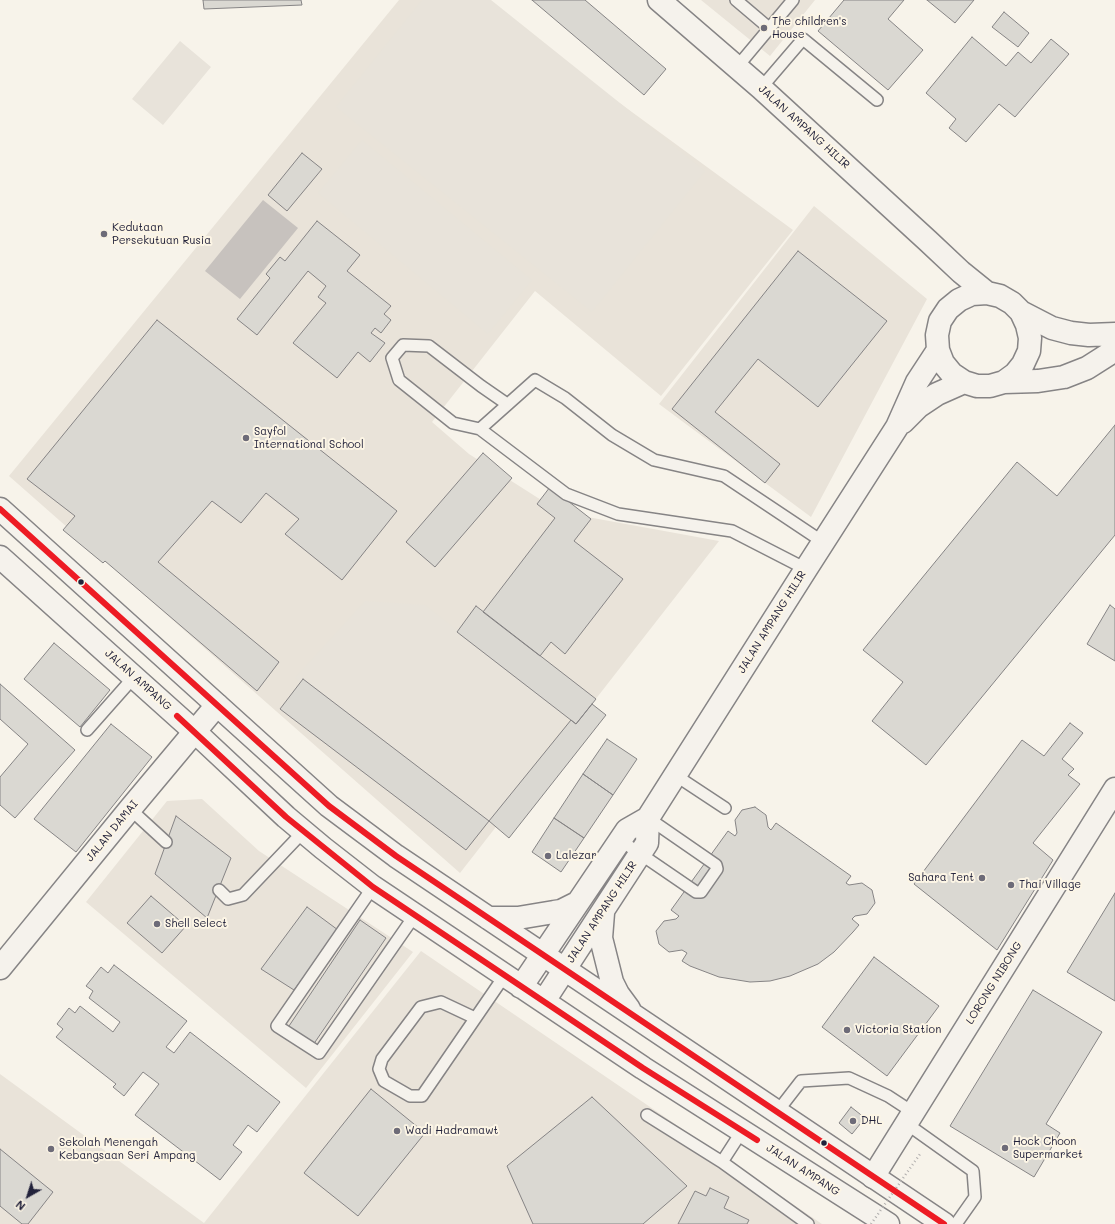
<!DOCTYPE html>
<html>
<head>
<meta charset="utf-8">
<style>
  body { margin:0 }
  #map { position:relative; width:1115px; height:1224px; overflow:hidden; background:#f7f3ea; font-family:Mali,sans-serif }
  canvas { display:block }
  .north { position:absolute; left:8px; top:1176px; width:40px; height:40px; -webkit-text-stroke:3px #fcf5e5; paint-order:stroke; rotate:219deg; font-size:11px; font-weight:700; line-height:16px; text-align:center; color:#22223b }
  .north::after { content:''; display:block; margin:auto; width:14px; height:18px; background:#22223b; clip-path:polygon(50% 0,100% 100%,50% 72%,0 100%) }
</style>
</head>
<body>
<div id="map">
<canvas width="1115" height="1224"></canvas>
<div class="north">N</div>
</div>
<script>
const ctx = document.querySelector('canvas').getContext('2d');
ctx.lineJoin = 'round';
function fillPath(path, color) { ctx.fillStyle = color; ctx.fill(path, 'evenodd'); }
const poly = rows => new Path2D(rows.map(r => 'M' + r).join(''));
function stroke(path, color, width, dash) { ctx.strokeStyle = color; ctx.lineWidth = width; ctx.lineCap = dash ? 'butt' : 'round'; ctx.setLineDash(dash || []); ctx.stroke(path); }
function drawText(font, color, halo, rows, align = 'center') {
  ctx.font = font + ' Mali,sans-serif'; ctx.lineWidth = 4; ctx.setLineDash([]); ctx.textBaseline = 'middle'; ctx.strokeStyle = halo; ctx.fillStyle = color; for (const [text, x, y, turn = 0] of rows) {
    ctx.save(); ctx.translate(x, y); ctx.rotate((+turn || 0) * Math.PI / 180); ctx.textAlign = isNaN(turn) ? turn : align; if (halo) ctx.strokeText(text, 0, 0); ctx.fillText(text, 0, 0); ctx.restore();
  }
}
const built = poly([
  [399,0,479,0,793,230,661,396,535,291,432,422,469,454,560,512,719,541,460,873,9,476],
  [701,0,815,0,770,56],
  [814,206,927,299,811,517,659,404],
  [202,799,259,851,413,952,306,1088,86,902,167,801],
  [421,951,822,1224,0,1224,0,1074,204,1223]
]);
const green = poly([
  [422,0,491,0,705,171,592,312,336,107],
  [180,41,211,67,163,125,132,99],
  [362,140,532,280,488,334,318,193],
  [365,601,425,605,568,717,489,827,295,678]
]);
const water = poly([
  [263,200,298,228,240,299,205,271]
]);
const building = poly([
  [203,0,301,0,302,5,204,9,203,0],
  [532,0,585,0,666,69,644,95,532,0],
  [844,0,904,0,888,19,923,50,888,90,818,31,844,0],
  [927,0,974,0,955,23,927,0],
  [1004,12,1029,33,1018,47,992,27,1004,12],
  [972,37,1006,66,1018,52,1031,63,1051,39,1069,54,1015,117,999,104,966,142,949,128,956,119,926,93,972,37],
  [302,153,322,169,287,211,268,195,302,153],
  [317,221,360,255,347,271,391,306,384,314,391,320,381,333,375,328,371,333,385,343,370,362,358,352,337,378,293,343,326,303,318,297,326,286,308,271,257,335,237,319,270,278,266,274,280,257,285,261,317,221],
  [798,251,887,321,818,407,758,359,715,412,780,464,765,483,672,409,798,251],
  [157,320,397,511,342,580,285,534,299,519,266,493,241,523,212,501,158,562,279,662,257,691,105,561,103,563,63,530,75,516,27,479,157,320],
  [1115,425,1115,535,926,765,872,721,903,682,863,650,1017,462,1057,496,1115,425],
  [483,453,512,478,435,567,406,542,483,453],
  [550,487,591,519,574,541,623,579,565,654,551,642,540,656,483,612,555,518,537,504,550,487],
  [1110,605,1115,609,1115,661,1087,644,1110,605],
  [476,606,596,699,576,724,457,632,476,606],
  [54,643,110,690,80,727,24,679,54,643],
  [303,679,489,821,466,850,280,709,303,679],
  [0,684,75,750,15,818,0,805,0,777,28,744,0,719,0,684],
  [592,704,606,715,509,838,489,821,571,720,576,724,592,704],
  [1070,723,1083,733,1062,759,1074,769,1068,775,1080,784,1033,843,1053,860,997,950,914,884,1022,740,1044,756,1070,723],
  [111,724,152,757,76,852,34,819,111,724],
  [607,739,637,759,613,795,583,774,607,739],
  [583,774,613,795,584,838,554,818,583,774],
  [755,807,766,815,768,827,771,830,776,823,851,876,846,883,849,885,862,883,872,890,875,903,867,914,855,916,852,919,859,925,853,932,834,952,818,964,790,976,770,981,750,982,719,977,690,966,682,961,687,953,682,950,669,952,659,944,656,931,664,921,676,919,679,916,671,910,728,831,735,836,737,833,735,820,742,810,755,807],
  [176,816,231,858,207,918,155,874,176,816],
  [554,818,584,838,561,872,532,852,554,818],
  [1115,893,1115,1001,1067,972,1115,893],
  [151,896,186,926,162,953,127,923,151,896],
  [307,907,338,930,294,990,261,969,307,907],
  [360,920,386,938,313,1045,287,1029,360,920],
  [874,957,939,1006,887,1076,822,1027,874,957],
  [114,965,187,1021,166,1047,174,1053,190,1032,280,1102,257,1132,248,1125,233,1145,242,1152,220,1180,135,1115,159,1084,143,1072,124,1096,113,1087,116,1084,56,1037,63,1029,57,1024,69,1008,75,1013,80,1006,113,1032,120,1022,89,998,93,991,86,986,101,967,108,973,114,965],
  [1033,990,1102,1032,1046,1124,1060,1133,1034,1177,950,1126,1033,990],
  [371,1089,425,1133,358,1216,304,1173,371,1089],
  [592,1097,687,1186,643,1224,533,1224,507,1166,592,1097],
  [851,1107,865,1118,852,1134,839,1123,851,1107],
  [0,1149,53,1192,28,1224,22,1224,0,1206,0,1149],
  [710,1188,729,1197,724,1208,749,1220,747,1224,678,1224,695,1191,706,1196,710,1188]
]);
const lane = poly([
  [736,0,769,28],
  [737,67,793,0],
  [761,88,803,39,877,100],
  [507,404,481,386,429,346,403,345,392,358,399,380,453,423,480,429,566,494,618,514,732,531,806,569],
  [480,429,535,380,565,398,612,435,654,460,724,476,823,542],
  [87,730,134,677],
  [675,775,725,808],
  [130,809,166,842],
  [620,840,696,892,701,892,717,869,716,865,648,818],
  [373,887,277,1026,319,1053,415,915],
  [219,890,228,899,243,895,303,832],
  [475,1018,441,1002,421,1007,382,1059,379,1069,384,1081,410,1096,422,1096,505,975],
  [777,1112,801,1081,849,1078,888,1096,914,1113],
  [647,1115,722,1162,808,1224],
  [907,1124,973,1171,975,1197,956,1224],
  [722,1162,742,1131]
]);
const street = poly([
  [0,968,130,809,217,705],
  [873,1177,1115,789]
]);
const secondary = poly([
  [659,0,761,88,928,241,961,272,987,293,1000,296,1012,303,1021,312,1027,325,1030,338,1029,351,1023,364,1015,374,1004,382,990,386,977,386,964,382,952,374,943,363,938,350,937,335,940,321,948,309,959,300,972,294,987,293],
  [1021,312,1052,328,1071,333,1089,335,1115,334],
  [1004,382,1038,381,1064,377,1087,368,1109,354,1115,348],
  [903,422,919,406,937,394,964,382],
  [0,509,329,806,396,856,944,1224],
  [0,557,194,731,286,817,323,848,373,887,643,1068,888,1224],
  [603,913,601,938,612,982,618,994,629,1009],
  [488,918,518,918,554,912,561,911,577,903],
  [521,987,627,830,648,818,806,569,897,427,917,382,938,350],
  [544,1001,647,843,648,818]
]);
const pathBridge = poly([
  [871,1224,920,1154]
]);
const bus1 = poly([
  [0,509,329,806,396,856,944,1224],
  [177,716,286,817,373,887,643,1068,757,1140]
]);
const markers = [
  [764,28,4,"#6d6b78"],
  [104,234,4,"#6d6b78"],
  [246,438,4,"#6d6b78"],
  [81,582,3.5,"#22223b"],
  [548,856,4,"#6d6b78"],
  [982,878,4,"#6d6b78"],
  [1011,885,4,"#6d6b78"],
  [157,924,4,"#6d6b78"],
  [847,1030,4,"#6d6b78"],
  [853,1121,4,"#6d6b78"],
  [397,1131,4,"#6d6b78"],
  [824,1143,3.5,"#22223b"],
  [1005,1148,4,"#6d6b78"],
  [51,1149,4,"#6d6b78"]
];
const poiNames = [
  ["The children's",772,22],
  ["House",772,35],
  ["Kedutaan",112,228],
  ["Persekutuan Rusia",112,241],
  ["Sayfol",254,432],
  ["International School",254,445],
  ["Lalezar",556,856],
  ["Sahara Tent",974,878,"right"],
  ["Thai Village",1019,885],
  ["Shell Select",165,924],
  ["Victoria Station",855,1030],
  ["DHL",861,1121],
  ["Wadi Hadramawt",405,1131],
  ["Hock Choon",1013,1142],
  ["Supermarket",1013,1155],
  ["Sekolah Menengah",59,1143],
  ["Kebangsaan Seri Ampang",59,1156]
];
const streetNames = [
  ["JALAN AMPANG HILIR",804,127,42],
  ["JALAN AMPANG HILIR",772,622,-58],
  ["JALAN AMPANG",138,680,42],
  ["JALAN DAMAI",112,831,-51],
  ["JALAN AMPANG HILIR",602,912,-57],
  ["LORONG NIBONG",994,983,-58],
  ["JALAN AMPANG",803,1170,33]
];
fillPath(built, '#e9e3d9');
fillPath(green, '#e8e3da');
fillPath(water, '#c7c2be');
fillPath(building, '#dad8d2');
stroke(building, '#868485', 1);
stroke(lane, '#868485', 14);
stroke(street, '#868485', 25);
stroke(secondary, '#868485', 25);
stroke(lane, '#f5f2ec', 11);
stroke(street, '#f5f2ec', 22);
stroke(secondary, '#f5f2ec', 22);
stroke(pathBridge, '#b0aead', 2.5, [1, 3]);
stroke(bus1, '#ed1b24', 6);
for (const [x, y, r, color] of markers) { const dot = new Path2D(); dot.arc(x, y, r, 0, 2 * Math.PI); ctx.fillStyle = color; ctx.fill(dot); stroke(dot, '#fcf5e5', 1.5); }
drawText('11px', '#22223b', '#fcf5e5', poiNames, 'left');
drawText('11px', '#22223b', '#fcf5e5', streetNames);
</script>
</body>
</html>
